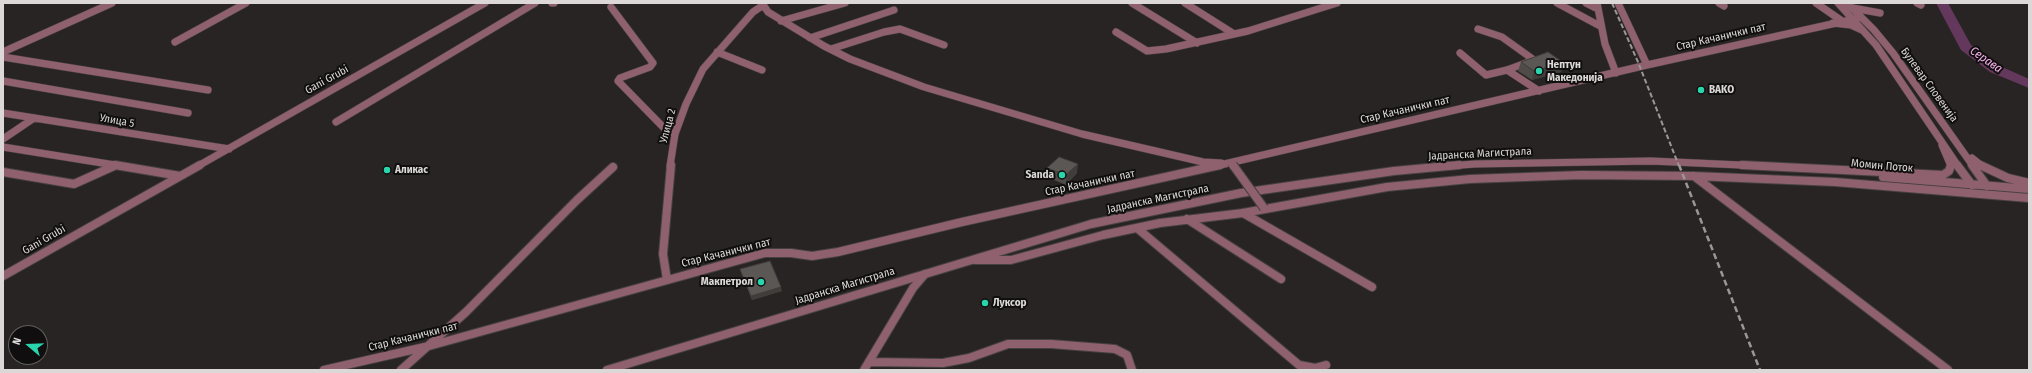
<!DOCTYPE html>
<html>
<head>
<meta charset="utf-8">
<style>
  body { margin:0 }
  #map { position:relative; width:2032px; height:373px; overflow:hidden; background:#292424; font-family:"Fira Sans Condensed",sans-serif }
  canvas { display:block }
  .frame { position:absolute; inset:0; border:4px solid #dbd8d7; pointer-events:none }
  .north { position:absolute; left:8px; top:325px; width:40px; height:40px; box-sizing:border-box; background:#100e0e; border:1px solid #615f5e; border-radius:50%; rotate:289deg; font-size:11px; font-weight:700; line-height:16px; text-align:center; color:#dbd8d7 }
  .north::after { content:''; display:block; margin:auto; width:14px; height:18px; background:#29d5ac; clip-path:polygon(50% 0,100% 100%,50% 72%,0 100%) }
</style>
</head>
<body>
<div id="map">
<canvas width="2032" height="373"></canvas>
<div class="frame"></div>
<div class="north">N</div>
</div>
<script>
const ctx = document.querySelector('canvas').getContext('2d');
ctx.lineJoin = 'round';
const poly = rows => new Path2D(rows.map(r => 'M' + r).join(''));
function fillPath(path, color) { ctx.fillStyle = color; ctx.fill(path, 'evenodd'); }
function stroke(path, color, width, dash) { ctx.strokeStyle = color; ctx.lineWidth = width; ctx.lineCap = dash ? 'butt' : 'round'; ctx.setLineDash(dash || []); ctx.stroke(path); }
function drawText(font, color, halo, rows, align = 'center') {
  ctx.font = font + ' "Fira Sans Condensed",sans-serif'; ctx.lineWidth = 4; ctx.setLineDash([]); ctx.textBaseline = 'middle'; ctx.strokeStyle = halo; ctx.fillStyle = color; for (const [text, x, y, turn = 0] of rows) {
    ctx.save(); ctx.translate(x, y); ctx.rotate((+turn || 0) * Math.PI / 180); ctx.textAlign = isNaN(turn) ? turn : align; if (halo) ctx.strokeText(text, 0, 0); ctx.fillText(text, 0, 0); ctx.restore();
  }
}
const river = poly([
  [1936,3,1948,3,1971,45,2000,66,2029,79,2029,88,1990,72,1961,50,1936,3]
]);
const minorFar1 = poly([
  [552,3,554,3],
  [762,3,768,12,824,46,850,59,924,87,1082,134,1203,162,1221,163],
  [1132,3,1197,43],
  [1185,3,1234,34],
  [1557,3,1600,26],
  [1586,3,1598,9],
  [1597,3,1605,44,1616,73],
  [1618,3,1647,65],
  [1719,3,1724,6],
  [1816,3,1842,21],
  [1917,3,1921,5],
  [611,7,653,63,650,67,620,78,618,81,665,129,675,134],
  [781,21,845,3],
  [1116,32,1147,51,1166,49,1248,31,1337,3],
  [810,38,894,10],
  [175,42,246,3],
  [831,49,884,32,900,29,944,45],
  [3,52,112,3],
  [717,52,762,70],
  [1460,53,1486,75,1507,70,1534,60,1502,37,1478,29],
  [3,57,208,90],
  [1507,70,1539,91],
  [3,81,188,113],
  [3,113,229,149],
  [336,122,535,3],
  [3,139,34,118],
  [3,147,121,166],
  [198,166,485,3],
  [670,166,675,134,686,104,703,69,753,12,762,6],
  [1216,166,1647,65,1859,18]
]);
const minor = poly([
  [115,165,180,176],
  [3,172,74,184,114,166],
  [1694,176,1948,370],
  [1243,213,1372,287],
  [1187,219,1281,279],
  [1137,228,1299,365,1315,368,1326,365],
  [975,260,1011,260,1103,235,1160,223,1243,213,1387,187,1470,179,1581,175,1694,176,1835,182,2029,198],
  [3,276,200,165],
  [667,280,663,254,671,165],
  [870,362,943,363,969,358,1008,344,1051,344,1115,349,1127,355,1132,370],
  [324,370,429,346,765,253,791,253,812,256,838,252,962,222,1220,165],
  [401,370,466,312,577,200,613,167],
  [864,370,913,288,925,274]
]);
const tertiaryFar1 = poly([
  [1838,3,1876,45,1958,166],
  [1847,3,1874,30,1893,53,1973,166],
  [1853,8,1880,13],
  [1833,23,1851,25,1862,30],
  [1942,145,1951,166],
  [1972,158,1982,166],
  [1448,166,1475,164,1651,161,1763,166]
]);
const tertiary = poly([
  [1742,165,1943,175,1949,171,1951,165],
  [1957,165,1972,185],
  [1972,165,1987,186],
  [1980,165,2008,178,2029,183],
  [1883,177,2029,189],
  [607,370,1091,224,1241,193,1394,171,1459,165]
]);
const railFar1 = poly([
  [1612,3,1638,62,1679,166]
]);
const rail = poly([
  [1679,165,1760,370]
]);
const minorBridgeFar1 = poly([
  [1231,163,1233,166]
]);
const minorBridge = poly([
  [1233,165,1264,208]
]);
const wall = poly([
  [1521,62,1564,63,1561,72,1532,80,1518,71],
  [1047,168,1077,173,1066,185,1047,177],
  [740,269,782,291,752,300,741,273]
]);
const shadedWall = poly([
  [1564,63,1561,72,1532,80,1534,71],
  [1078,164,1077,173,1066,185,1066,175],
  [781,287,782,291,752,300,751,296]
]);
const building = poly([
  [1548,52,1564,63,1534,71,1521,62,1548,52],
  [1059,157,1078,164,1066,175,1047,168,1059,157],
  [770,261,781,287,751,296,740,269,770,261]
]);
const markers = [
  [1539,71,4,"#29d5ac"],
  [1701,90,4,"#29d5ac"],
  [387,170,4,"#29d5ac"],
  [1062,175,4,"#29d5ac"],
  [761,282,4,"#29d5ac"],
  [985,303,4,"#29d5ac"]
];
const streetNames = [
  ["Стар Качанички пат",1721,37,-13],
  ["Gani Grubi",327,80,-29],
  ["Булевар Словенија",1929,85,54],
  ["Стар Качанички пат",1405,110,-13],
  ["Улица 5",117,121,10],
  ["Улица 2",668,126,-75],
  ["Јадранска Магистрала",1480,154,-3],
  ["Момин Поток",1882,166,5],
  ["Стар Качанички пат",1090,183,-12],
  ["Јадранска Магистрала",1158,199,-12],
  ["Gani Grubi",44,240,-30],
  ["Стар Качанички пат",726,253,-14],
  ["Јадранска Магистрала",845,286,-17],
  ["Стар Качанички пат",413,337,-14]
];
const poiNames = [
  ["Нептун",1547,65],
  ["Македонија",1547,78],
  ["BAKO",1709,90],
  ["Аликас",395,170],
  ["Sanda",1054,175,"right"],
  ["Макпетрол",753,282,"right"],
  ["Луксор",993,303]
];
const waterNames = [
  ["Серава",1986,60,35]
];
fillPath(river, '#63385c');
stroke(minorFar1, '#454141', 8);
stroke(minor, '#454141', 10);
stroke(tertiaryFar1, '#454141', 8);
stroke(tertiary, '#454141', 10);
stroke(minorFar1, '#8f606d', 7);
stroke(minor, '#8f606d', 8);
stroke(tertiaryFar1, '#8f606d', 7);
stroke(tertiary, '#8f606d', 8);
stroke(railFar1, '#9b9796', 2, [5, 2.5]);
stroke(rail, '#9b9796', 2.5, [6, 3.5]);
stroke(minorBridgeFar1, '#454141', 8, []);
stroke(minorBridge, '#454141', 10, []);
stroke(minorBridgeFar1, '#8f606d', 7);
stroke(minorBridge, '#8f606d', 8);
fillPath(wall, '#4e4b48');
fillPath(shadedWall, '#403d3b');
fillPath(building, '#5b5754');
stroke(building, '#403d3b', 1);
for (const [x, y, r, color] of markers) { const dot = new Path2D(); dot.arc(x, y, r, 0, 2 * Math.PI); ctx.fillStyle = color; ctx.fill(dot); stroke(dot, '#100e0e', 1.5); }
drawText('11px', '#dbd8d7', '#100e0e', streetNames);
drawText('bold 11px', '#dbd8d7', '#100e0e', poiNames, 'left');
drawText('italic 12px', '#f6afe9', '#100e0e', waterNames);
</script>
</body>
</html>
